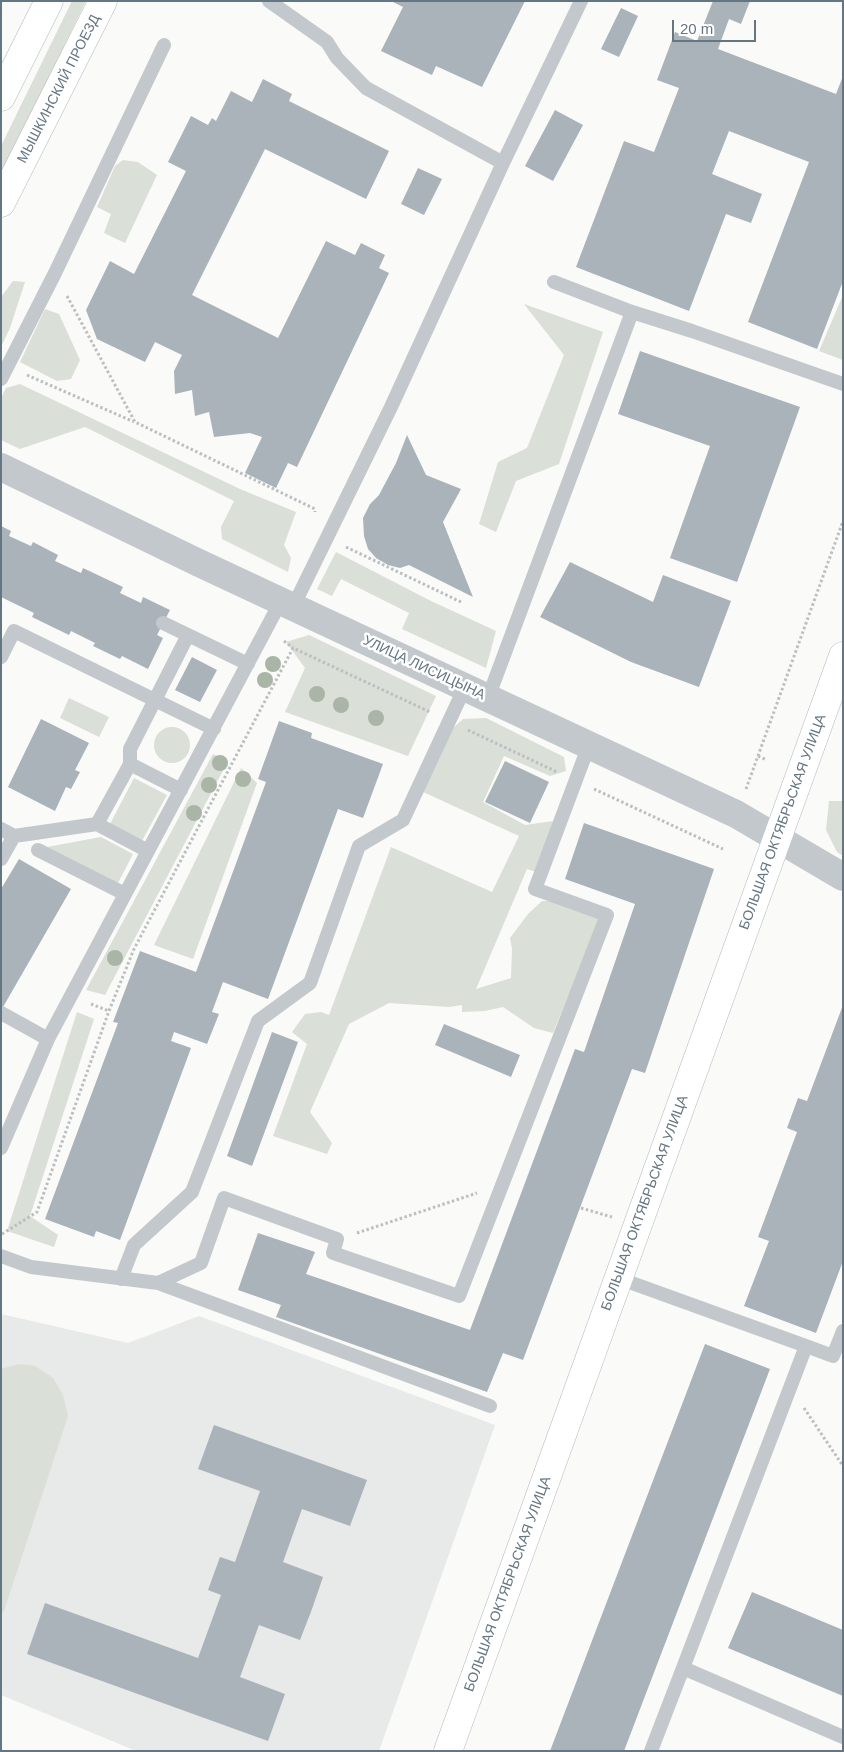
<!DOCTYPE html>
<html>
<head>
<meta charset="utf-8">
<style>
  body { margin:0 }
  #map { position:relative; width:844px; height:1752px; overflow:hidden; background:#fafaf8; font-family:Helvetica,sans-serif }
  canvas { display:block }
  .frame { position:absolute; inset:0; border:2px solid #657683; pointer-events:none }
  .scale { position:absolute; left:672px; top:20px; width:84px; height:22px; box-sizing:border-box; border:2px solid #657683; border-top:0; padding-left:6px; font-size:15px; line-height:18px; white-space:nowrap; color:#657683; -webkit-text-stroke:4px #fff; paint-order:stroke }
</style>
</head>
<body>
<div id="map">
<canvas width="844" height="1752"></canvas>
<div class="frame"></div>
<div class="scale">20 m</div>
</div>
<script>
const ctx = document.querySelector('canvas').getContext('2d');
ctx.lineJoin = 'round';
function fillPath(path, color) { ctx.fillStyle = color; ctx.fill(path, 'evenodd'); }
const poly = rows => new Path2D(rows.map(r => 'M' + r).join(''));
function stroke(path, color, width, dash) { ctx.strokeStyle = color; ctx.lineWidth = width; ctx.lineCap = dash ? 'butt' : 'round'; ctx.setLineDash(dash || []); ctx.stroke(path); }
function drawText(font, color, halo, rows, align = 'center') {
  ctx.font = font + ' Helvetica,sans-serif'; ctx.lineWidth = 5; ctx.setLineDash([]); ctx.textBaseline = 'middle'; ctx.strokeStyle = halo; ctx.fillStyle = color; for (const [text, x, y, turn = 0] of rows) {
    ctx.save(); ctx.translate(x, y); ctx.rotate((+turn || 0) * Math.PI / 180); ctx.textAlign = isNaN(turn) ? turn : align; if (halo) ctx.strokeText(text, 0, 0); ctx.fillText(text, 0, 0); ctx.restore();
  }
}
const built = poly([
  [1,1314,128,1343,199,1316,495,1425,379,1751,136,1751,1,1695]
]);
const green = poly([
  [72,1,86,1,1,176,1,146],
  [123,160,138,162,157,175,125,243,104,233,111,214,97,207,115,166],
  [13,281,25,282,10,328,1,347,1,297],
  [843,295,843,360,819,351],
  [524,304,603,332,559,464,516,481,496,532,479,524,498,462,527,448,564,355],
  [45,309,59,314,80,360,71,379,57,381,20,362],
  [20,384,240,489,296,512,284,545,291,558,288,572,222,539,221,527,234,501,85,427,20,449,1,440,1,398,6,388],
  [336,552,429,600,496,631,486,668,402,629,409,613,341,579,332,596,317,589],
  [309,635,436,696,408,756,285,712,305,668,286,642],
  [69,698,109,717,99,737,60,718],
  [486,718,564,757,566,771,550,776,504,756,483,802,525,825,553,821,536,872,527,869,476,989,511,978,512,949,510,938,528,914,542,901,557,901,601,917,553,1033,534,1028,503,1007,485,1011,462,1012,462,1005,449,1007,389,1003,349,1024,310,1112,332,1143,327,1154,273,1136,307,1044,292,1032,305,1014,321,1012,329,1015,391,847,492,892,519,836,421,791,453,728,463,719],
  '154 745a18 18 0 1 1 36 0a18 18 0 1 1-36 0Z',
  [213,754,228,761,105,995,86,990],
  [241,768,257,783,193,959,154,945],
  [134,778,167,795,142,841,110,824],
  [829,801,843,801,843,856,837,852,826,830],
  [101,837,133,854,118,883,47,847],
  [77,1012,94,1019,30,1216,58,1235,54,1247,7,1231],
  [18,1364,35,1366,53,1378,63,1395,68,1416,4,1611,1,1614,1,1369]
]);
const building = poly([
  [391,1,525,1,482,87,436,66,432,75,381,51,403,7],
  [713,1,750,1,741,24,729,19,718,49,836,94,843,76,843,281,817,349,748,322,809,162,729,131,712,174,762,194,751,223,726,214,689,311,576,267,624,141,654,152,679,88,657,80,675,32,697,41],
  [621,8,638,16,619,57,601,49],
  [263,79,292,94,289,101,389,151,366,199,265,149,192,295,278,338,326,241,355,255,361,243,385,255,379,268,389,273,297,467,288,463,276,488,245,473,262,437,250,433,214,437,209,412,195,416,192,390,175,394,174,371,182,355,155,342,145,362,97,339,86,310,110,261,134,274,186,171,168,162,191,116,208,125,212,118,216,121,231,91,252,102],
  [555,110,583,125,553,181,525,166],
  [418,168,442,179,424,215,401,204],
  [640,351,800,407,737,582,670,558,710,446,618,414],
  [407,435,426,475,461,489,443,522,473,597,409,565,400,568,388,565,376,558,368,549,364,536,363,518,370,504,379,495,396,463],
  [1,526,11,531,9,536,31,546,33,542,58,555,55,561,81,573,83,568,123,587,120,593,141,603,143,597,170,610,157,635,163,638,148,669,122,656,120,659,93,646,95,643,71,631,69,635,32,617,34,613,1,597],
  [570,562,653,602,663,575,731,601,699,687,631,662,540,617],
  [192,657,217,670,200,702,175,690],
  [41,719,89,743,75,770,80,772,71,789,66,787,55,811,8,787],
  [279,721,312,733,311,738,383,764,363,818,338,809,268,999,223,982,212,1012,219,1014,207,1044,174,1032,171,1041,191,1048,120,1240,96,1231,94,1237,45,1219,118,1023,113,1022,140,951,196,972,266,782,258,779],
  [505,761,549,782,530,823,485,802],
  [584,823,714,869,645,1073,632,1069,523,1360,503,1353,487,1392,276,1317,281,1305,238,1290,258,1233,315,1252,306,1274,470,1330,575,1049,584,1052,635,904,565,879],
  [19,859,71,889,3,1007,1,1006,1,889],
  [843,1005,843,1261,816,1333,744,1306,769,1241,758,1237,797,1132,787,1128,798,1098,807,1101],
  [444,1024,520,1055,511,1077,435,1045],
  [272,1032,298,1042,252,1166,227,1156],
  [705,1344,770,1369,624,1751,550,1751],
  [214,1425,367,1480,350,1526,302,1509,283,1562,323,1577,312,1609,300,1640,259,1625,240,1677,285,1694,268,1741,27,1654,45,1603,198,1658,221,1595,208,1590,220,1557,235,1562,260,1491,198,1469],
  [752,1592,843,1630,843,1696,728,1648]
]);
const path = poly([
  [67,296,135,422,315,509,315,512],
  [27,375,134,422],
  [346,547,461,602],
  [284,641,293,648],
  [468,730,557,772],
  [758,756,767,760],
  [594,789,723,849],
  [746,789,843,521],
  [91,1004,109,1011],
  [581,1208,612,1217],
  [357,1233,477,1193],
  [2,1234,37,1212,109,1011,134,949,293,648,430,712],
  [804,1408,843,1466]
]);
const lane = poly([
  [269,1,327,42,337,58,366,88,503,163],
  [554,282,632,312,692,331,843,384],
  [1,379,55,273,164,45],
  [293,607,391,407,503,163,581,1],
  [163,623,248,664],
  [1,657,14,631,214,729],
  [488,698,632,312],
  [130,764,130,749,188,635],
  [97,824,148,851],
  [1,829,14,836],
  [38,850,125,894],
  [1,859,14,836,97,824,130,764,181,790],
  [1,1013,48,1039],
  [1,1148,48,1039,281,601],
  [1,1256,31,1267,158,1283,490,1406],
  [618,1278,806,1346,683,1668,843,1737],
  [121,1279,134,1245,192,1192,258,1021,310,983,359,846,403,820,465,687],
  [158,1283,201,1263,224,1198,337,1239,333,1253,459,1296,607,915,535,889,589,745],
  [806,1346,833,1356,843,1331],
  [651,1751,683,1668]
]);
const street = poly([
  [1,467,199,563,736,814,843,877]
]);
const secondary = poly([
  [1,97,49,1],
  [1,203,103,1],
  [448,1751,843,656]
]);
const trees = [
  [273,664],
  [265,680],
  [317,694],
  [341,705],
  [376,718],
  [220,763],
  [243,779],
  [209,785],
  [194,813],
  [115,958]
];
const streetNames = [
  ["МЫШКИНСКИЙ ПРОЕЗД",59,89,-63],
  ["УЛИЦА ЛИСИЦЫНА",424,668,25],
  ["БОЛЬШАЯ ОКТЯБРЬСКАЯ УЛИЦА",783,822,-70],
  ["БОЛЬШАЯ ОКТЯБРЬСКАЯ УЛИЦА",645,1203,-70],
  ["БОЛЬШАЯ ОКТЯБРЬСКАЯ УЛИЦА",508,1584,-70]
];
fillPath(built, '#e8e9e9');
fillPath(green, '#dadfd7');
fillPath(building, '#aab3b9');
stroke(secondary, '#b3babf', 29);
stroke(path, '#bbbfc2', 3, [2.5, 2.5]);
stroke(lane, '#c3c8cc', 14);
stroke(street, '#c3c8cc', 28);
stroke(secondary, '#fff', 28);
ctx.fillStyle = '#aab4a7';
for (const [x, y] of trees) { ctx.beginPath(); ctx.arc(x, y, 8, 0, 2 * Math.PI); ctx.fill(); }
drawText('14px', '#657683', '#fff', streetNames);
</script>
</body>
</html>
